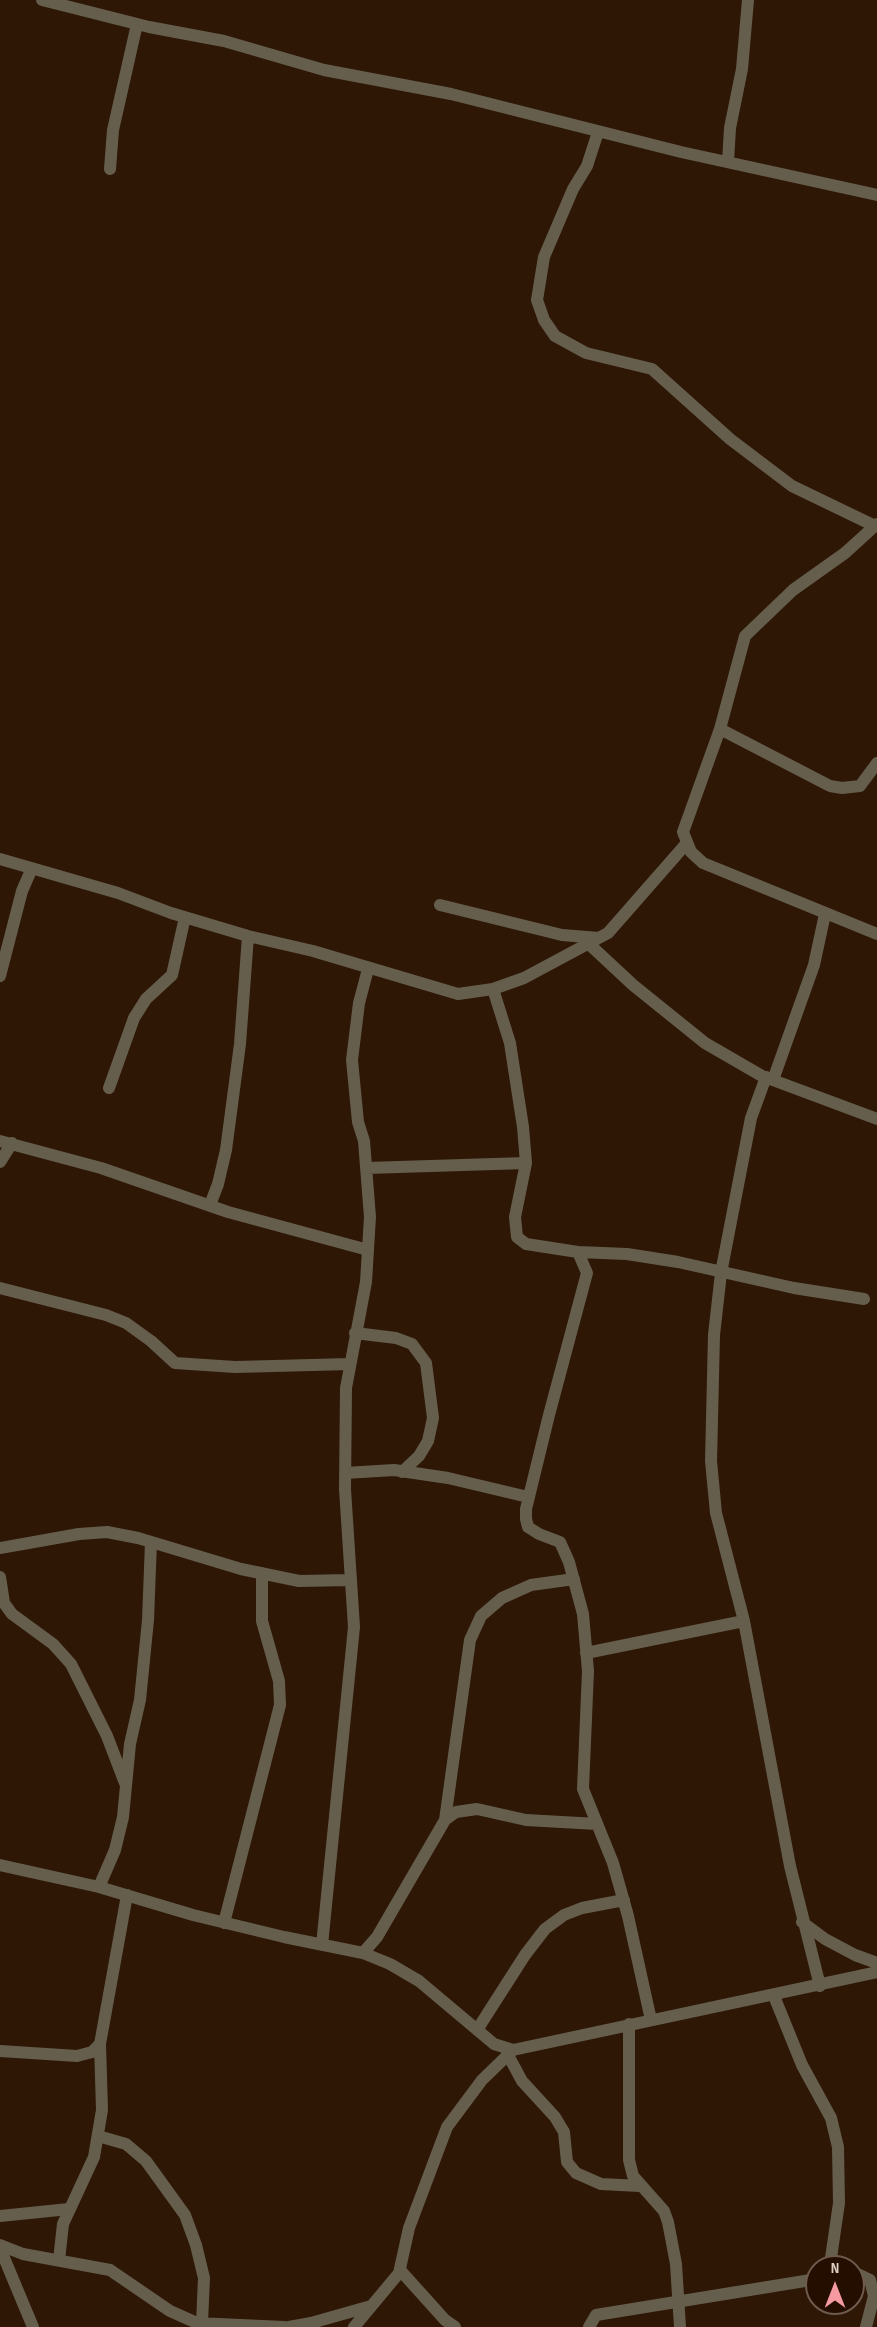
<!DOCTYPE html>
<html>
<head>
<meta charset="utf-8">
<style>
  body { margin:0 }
  #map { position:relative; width:877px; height:2327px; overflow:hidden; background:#2e1705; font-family:"Sofia Sans Condensed",sans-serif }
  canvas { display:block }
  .north { position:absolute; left:805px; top:2255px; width:60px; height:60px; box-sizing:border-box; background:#240e00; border:2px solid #6e5b4e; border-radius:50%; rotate:0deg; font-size:16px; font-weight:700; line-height:24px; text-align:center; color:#decec3 }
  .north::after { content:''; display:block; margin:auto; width:21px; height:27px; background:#f49aa0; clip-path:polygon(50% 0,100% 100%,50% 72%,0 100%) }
</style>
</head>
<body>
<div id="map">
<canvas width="877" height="2327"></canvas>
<div class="north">N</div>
</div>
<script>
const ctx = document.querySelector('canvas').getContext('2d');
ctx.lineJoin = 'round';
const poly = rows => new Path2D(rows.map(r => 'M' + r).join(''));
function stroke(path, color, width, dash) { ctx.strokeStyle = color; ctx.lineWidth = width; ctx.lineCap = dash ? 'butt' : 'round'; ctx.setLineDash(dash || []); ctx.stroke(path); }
const street = poly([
  [42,0,149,27,224,41,324,70,451,94,681,152,877,195],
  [598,132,587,166,573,189,544,257,537,300,544,320,555,336,586,353,652,369,730,439,792,486,875,526],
  [728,162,730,128,742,69,748,0],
  [110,169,113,130,137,24],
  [877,524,845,553,793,590,745,636,720,729,683,832,691,852,703,863,877,934],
  [720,729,830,786,842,788,860,786,877,763],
  [0,859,118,893,171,913,248,936,313,951,458,994,493,989,524,978,608,933,686,844],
  [440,905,562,935,599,938],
  [589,944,633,985,705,1043,762,1076,877,1119],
  [0,976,22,891,32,868],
  [493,989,510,1043,523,1127,526,1163,515,1217,517,1237,526,1244,578,1252,587,1273,549,1415,526,1509,526,1519,528,1527,539,1534,560,1542,569,1562,583,1614,588,1671,583,1789,613,1863,628,1916,651,2020],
  [766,1077,751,1118,721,1273,714,1335,711,1461,716,1513,744,1621,790,1866,820,1986],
  [773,1080,814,965,825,914],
  [109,1088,134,1018,146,999,172,975,185,917],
  [0,1141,101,1168,228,1212,368,1250],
  [0,1162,12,1143],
  [367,1168,526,1163],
  [210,1205,218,1184,226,1150,240,1044,248,936],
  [578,1252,627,1254,678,1262,794,1288,864,1299],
  [0,1288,106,1315,126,1323,151,1341,175,1363,235,1367,350,1364],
  [355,1333,396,1338,412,1344,426,1363,433,1418,428,1441,419,1456,402,1472],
  [345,1473,394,1470,448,1478,528,1497],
  [0,1548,79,1534,107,1532,138,1538,241,1569,299,1581,350,1580],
  [0,1577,4,1603,12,1614,53,1644,71,1664,107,1736,125,1783],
  [586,1653,744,1621],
  [445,1820,470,1640,481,1616,502,1598,531,1585,574,1579],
  [0,1865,99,1887,193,1915,284,1937,363,1953,390,1964,419,1981,494,2044,513,2050,877,1972],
  [99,1887,115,1850,123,1817,130,1744,140,1700,148,1620,151,1542],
  [802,1922,825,1939,855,1955,877,1963],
  [224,1923,280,1705,279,1681,262,1621,262,1573],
  [322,1945,354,1627,345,1489,346,1388,366,1282,370,1217,364,1141,358,1122,352,1060,359,1003,368,969],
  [363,1953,377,1937,445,1820,456,1812,477,1809,526,1820,597,1824],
  [774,1996,802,2065,831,2118,838,2147,839,2203,831,2258,840,2267],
  [629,2024,629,2160,633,2176,664,2211,668,2222,676,2264,680,2327],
  [477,2030,525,1955,545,1929,564,1915,582,1908,624,1900],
  [0,2051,77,2056,92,2052,100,2044,127,1895],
  [508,2055,522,2081,555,2117,564,2132,567,2162,576,2173,601,2184,640,2186],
  [98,2136,126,2144,146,2161,185,2215,196,2245,204,2278,202,2323],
  [0,2216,69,2209],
  [0,2245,23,2254,110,2270,170,2311,197,2323,284,2327],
  [0,2248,33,2327],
  [59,2260,63,2224,94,2157,102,2110,100,2044],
  [400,2270,445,2320,455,2327],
  [853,2272,870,2280,874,2296,866,2327],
  [289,2327,311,2323,371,2306],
  [354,2327,399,2273,409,2228,447,2127,482,2080,513,2050],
  [589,2327,596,2315,817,2279]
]);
stroke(street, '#665e4d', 12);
</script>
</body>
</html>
